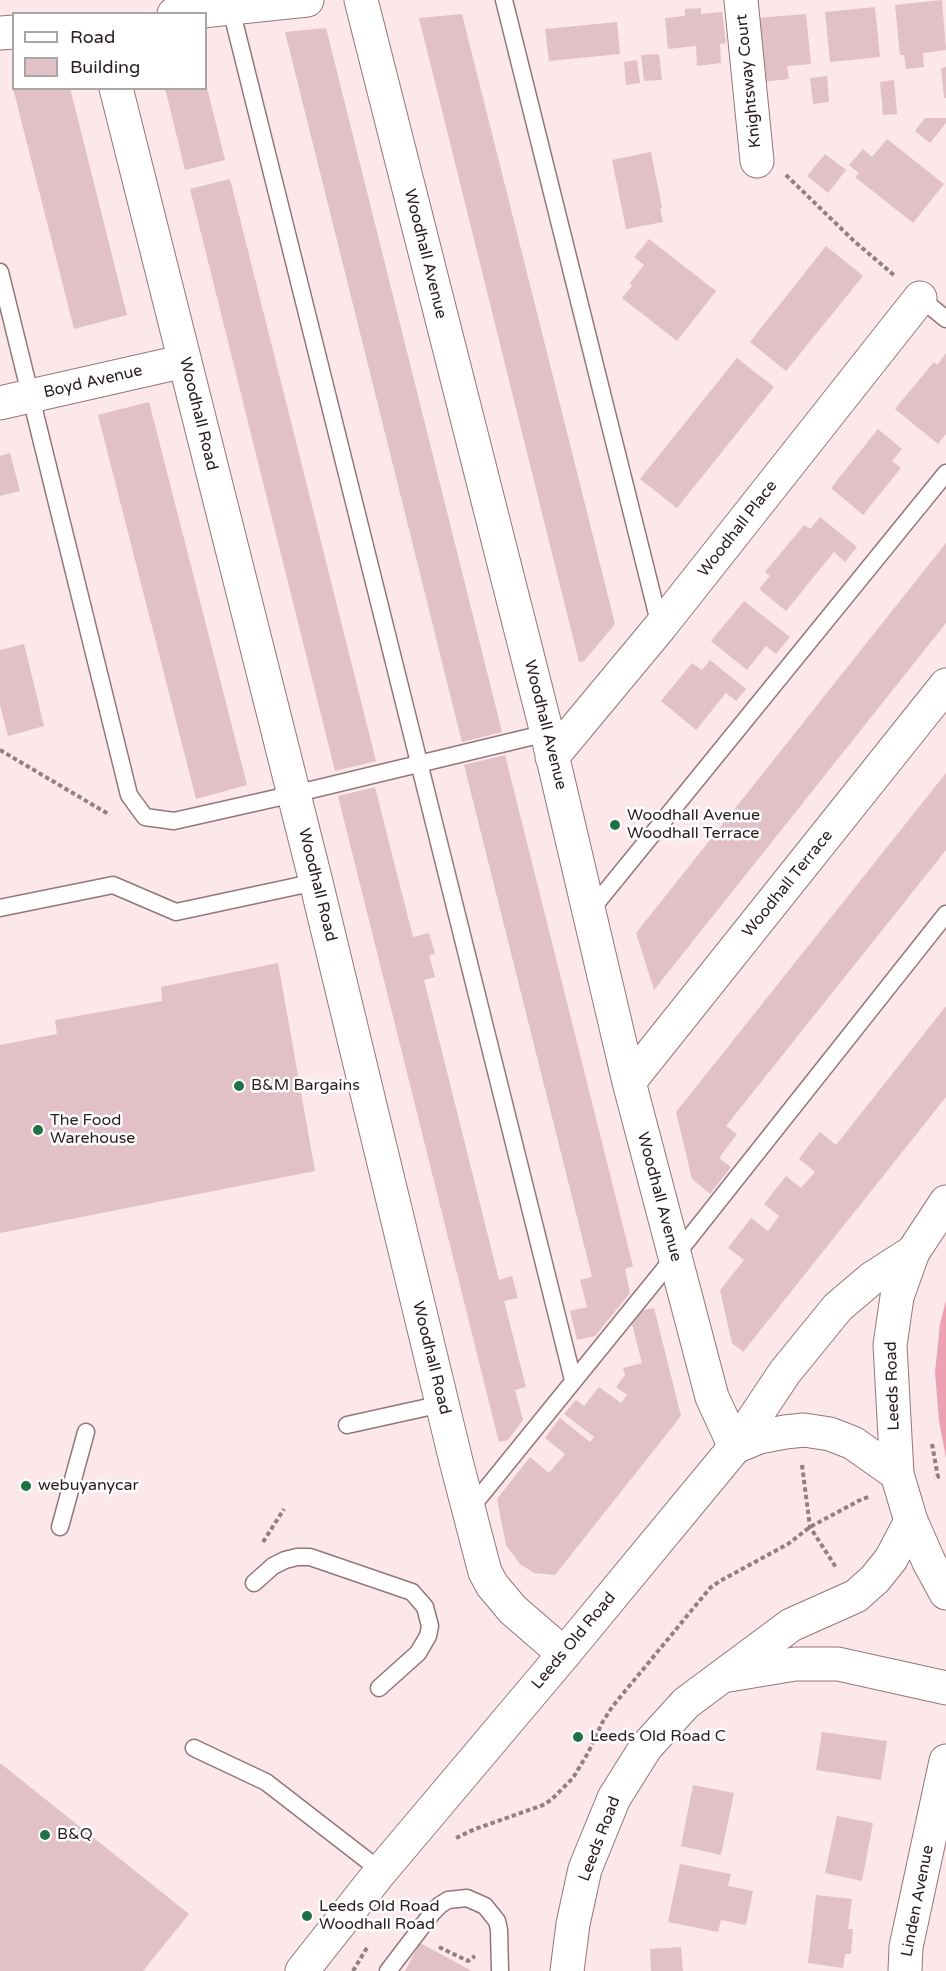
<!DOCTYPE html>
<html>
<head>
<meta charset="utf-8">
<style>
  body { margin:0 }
  #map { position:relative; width:946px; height:1971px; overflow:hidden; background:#fce7eb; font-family:"Varela Round",sans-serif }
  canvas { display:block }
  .legend { position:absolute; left:12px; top:12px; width:195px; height:78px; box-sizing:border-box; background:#fff; border:2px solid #a9a4a5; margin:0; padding:8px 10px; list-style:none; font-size:18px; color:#281c1f }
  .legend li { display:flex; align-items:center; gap:12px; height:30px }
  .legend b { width:30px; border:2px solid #a9a4a5 }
</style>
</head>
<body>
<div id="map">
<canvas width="946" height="1971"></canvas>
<ul class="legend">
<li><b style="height:8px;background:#fff"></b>Road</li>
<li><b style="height:16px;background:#e1c0c7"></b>Building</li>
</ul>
</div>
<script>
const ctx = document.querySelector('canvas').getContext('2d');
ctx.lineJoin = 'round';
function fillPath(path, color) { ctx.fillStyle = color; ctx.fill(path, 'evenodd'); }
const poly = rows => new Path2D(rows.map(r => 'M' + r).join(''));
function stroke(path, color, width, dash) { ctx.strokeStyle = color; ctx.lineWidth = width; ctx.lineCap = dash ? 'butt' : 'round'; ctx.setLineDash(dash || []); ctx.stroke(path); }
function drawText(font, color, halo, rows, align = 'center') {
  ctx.font = font + ' "Varela Round",sans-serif'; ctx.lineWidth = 5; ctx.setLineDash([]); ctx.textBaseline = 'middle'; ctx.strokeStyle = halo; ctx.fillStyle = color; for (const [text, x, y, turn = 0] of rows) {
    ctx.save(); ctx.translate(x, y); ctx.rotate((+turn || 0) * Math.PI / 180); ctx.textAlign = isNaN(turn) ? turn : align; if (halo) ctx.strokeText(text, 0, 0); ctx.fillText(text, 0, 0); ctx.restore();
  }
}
const green = poly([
  [946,1300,946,1458,939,1421,935,1372,940,1324]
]);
const building = poly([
  [942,0,946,50,923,53,924,67,906,69,904,55,900,55,895,5],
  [875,7,880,57,830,62,825,12],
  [701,8,701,14,722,12,726,43,720,44,721,63,697,66,696,46,668,49,665,18,685,16,685,9],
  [462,14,615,624,584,661,579,662,419,18],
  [806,14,811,64,787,66,789,79,763,82,757,18],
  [617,22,620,54,549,61,545,29],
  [326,28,502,732,462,742,285,32],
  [659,54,662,80,644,81,641,55],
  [637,60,640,83,626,85,624,62],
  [946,67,946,98,944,98,941,68],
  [827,76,829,102,813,104,810,78],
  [894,80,897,114,883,115,880,82],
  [206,84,225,160,185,170,165,88,206,88],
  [13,88,70,88,127,315,74,329],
  [925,118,946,118,946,123,930,143,915,131],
  [887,139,944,184,913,223,855,177,859,173,849,165,863,149,872,157],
  [651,152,662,208,660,209,663,222,626,229,612,160],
  [825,154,846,170,828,193,807,176],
  [230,179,376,761,335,771,190,189],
  [649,239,716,291,677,341,622,298,632,286,630,283,644,265,634,257],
  [826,246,863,276,786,371,750,342],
  [946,353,946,434,938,444,895,409,934,362,937,365],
  [737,358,774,387,677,508,640,479],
  [149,402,247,785,196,799,98,415],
  [878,429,902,449,892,461,901,468,863,515,831,488],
  [10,453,20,491,0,496,0,456],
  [820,517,857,547,845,562,834,552,786,611,759,589,770,576,765,572,804,525,810,529],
  [946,543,946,623,654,990,636,933],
  [744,601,790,637,776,654,766,646,747,670,711,641],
  [24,644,44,726,8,736,0,705,0,650],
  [710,660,746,689,736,701,726,693,696,730,661,701,692,663,702,670],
  [505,755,633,1266,625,1269,630,1293,595,1336,577,1340,570,1311,587,1307,580,1280,592,1277,464,765],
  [946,773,946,850,726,1126,737,1134,719,1158,731,1167,710,1194,692,1179,676,1112],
  [375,787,413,937,429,933,435,954,429,955,435,977,424,980,499,1280,512,1276,518,1298,504,1301,526,1387,515,1390,523,1420,508,1440,499,1442,338,796],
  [278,963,315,1171,0,1233,0,1045,57,1034,55,1020,162,1001,161,987],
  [946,1006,946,1097,743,1352,732,1343,720,1290,744,1260,728,1248,751,1218,768,1231,779,1216,764,1204,786,1176,801,1188,815,1172,799,1159,809,1145,820,1132,836,1145],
  [654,1308,681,1416,555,1575,534,1573,520,1564,506,1545,497,1499,530,1457,549,1473,565,1454,545,1438,560,1418,590,1442,594,1437,564,1414,576,1400,584,1406,599,1387,621,1403,627,1395,616,1387,625,1375,623,1368,642,1363,632,1324,643,1310],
  [822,1732,887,1741,881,1780,816,1770],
  [0,1763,189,1914,143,1971,0,1971],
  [693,1785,734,1793,721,1855,681,1846],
  [837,1816,873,1823,862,1881,825,1873],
  [680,1864,731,1874,728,1886,753,1891,746,1925,721,1920,718,1932,668,1922],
  [816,1895,852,1899,848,1929,853,1929,851,1954,845,1954,843,1968,808,1963],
  [420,1943,472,1971,405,1971],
  [681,1947,683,1971,651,1971,650,1949]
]);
const path = poly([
  [786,175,854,241,895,276],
  [0,750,110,815],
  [932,1444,938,1477,934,1478],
  [802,1465,810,1527,837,1569],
  [263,1542,284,1509],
  [456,1838,475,1829,543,1805,551,1800,573,1778,588,1753,602,1723,612,1707,710,1588,720,1581,788,1544,810,1527,862,1499,869,1497],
  [439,1947,468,1961,475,1956],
  [353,1971,368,1946]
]);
const service = poly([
  [504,0,660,626],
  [231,9,573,1380],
  [0,272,129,795,145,817,174,821,294,794,547,733],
  [920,298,946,319],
  [0,908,113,885,176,912,316,882],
  [590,911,946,473],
  [347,1425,442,1404],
  [469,1510,675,1256,946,914],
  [60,1527,86,1432],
  [254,1583,273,1566,285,1560,297,1557,310,1557,412,1592,425,1607,430,1626,428,1636,418,1653,379,1688],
  [194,1748,266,1782,381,1871],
  [388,1971,433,1912,440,1905,448,1900,467,1898,485,1906,497,1921,499,1930,500,1971]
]);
const minor = poly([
  [361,0,547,733,629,1082,712,1397,735,1447],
  [741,0,757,161],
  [116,88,316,882,456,1461,485,1572,492,1585,513,1610,564,1654],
  [0,403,185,361],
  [552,757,660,627,920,298],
  [629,1082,946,685],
  [905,1971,906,1947,946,1761]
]);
const tertiary = poly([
  [174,14,307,0],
  [0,33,14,32]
]);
const secondary = poly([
  [735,1447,759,1437,785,1432,804,1430,830,1434,853,1443,897,1474],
  [302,1971,381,1871,564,1654,735,1447,785,1372,838,1307,871,1279,913,1252]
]);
const trunk = poly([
  [946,1202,913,1252,897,1297,890,1345,897,1474,911,1521,929,1562,946,1593],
  [729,1675,795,1664,838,1664,946,1688],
  [567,1971,573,1924,585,1869,614,1798,646,1747,686,1703,791,1625,856,1596,875,1579,891,1559,911,1521]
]);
const markers = [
  [615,825,6,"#1f7243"],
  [239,1086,6,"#1f7243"],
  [38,1130,6,"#1f7243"],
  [26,1486,6,"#1f7243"],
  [578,1737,6,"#1f7243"],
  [45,1835,6,"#1f7243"],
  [307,1916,6,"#1f7243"]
];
const streetNames = [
  ["Knightsway Court",749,81,-96],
  ["Woodhall Avenue",425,254,76],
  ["Boyd Avenue",93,382,-13],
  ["Woodhall Road",198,414,76],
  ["Woodhall Place",738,529,-52],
  ["Woodhall Avenue",545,725,76],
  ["Woodhall Terrace",788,884,-51],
  ["Woodhall Road",317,885,76],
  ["Woodhall Avenue",659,1197,75],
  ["Woodhall Road",431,1358,76],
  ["Leeds Road",893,1386,-92],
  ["Leeds Old Road",574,1641,-50],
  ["Leeds Road",600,1839,-69],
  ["Linden Avenue",918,1901,-79]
];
const poiNames = [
  ["Woodhall Avenue",627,816],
  ["Woodhall Terrace",627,834],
  ["B&M Bargains",251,1086],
  ["The Food",50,1121],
  ["Warehouse",50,1139],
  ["webuyanycar",38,1486],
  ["Leeds Old Road C",590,1737],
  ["B&Q",57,1835],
  ["Leeds Old Road",319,1907],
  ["Woodhall Road",319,1925]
];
fillPath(green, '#eda2b4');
fillPath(building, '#e1c0c7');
stroke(service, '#94757c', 19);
stroke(minor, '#94757c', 35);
stroke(tertiary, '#94757c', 35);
stroke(secondary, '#94757c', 35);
stroke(trunk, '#94757c', 35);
stroke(path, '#918184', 4, [4.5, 3]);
stroke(service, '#fff', 16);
stroke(minor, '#fff', 33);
stroke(tertiary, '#fff', 33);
stroke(secondary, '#fff', 33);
stroke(trunk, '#fff', 33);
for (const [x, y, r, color] of markers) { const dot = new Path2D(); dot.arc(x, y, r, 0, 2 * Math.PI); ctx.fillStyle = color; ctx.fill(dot); stroke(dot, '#fff', 2); }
drawText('16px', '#281c1f', '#fff', streetNames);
drawText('16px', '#281c1f', '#fff', poiNames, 'left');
</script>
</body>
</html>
